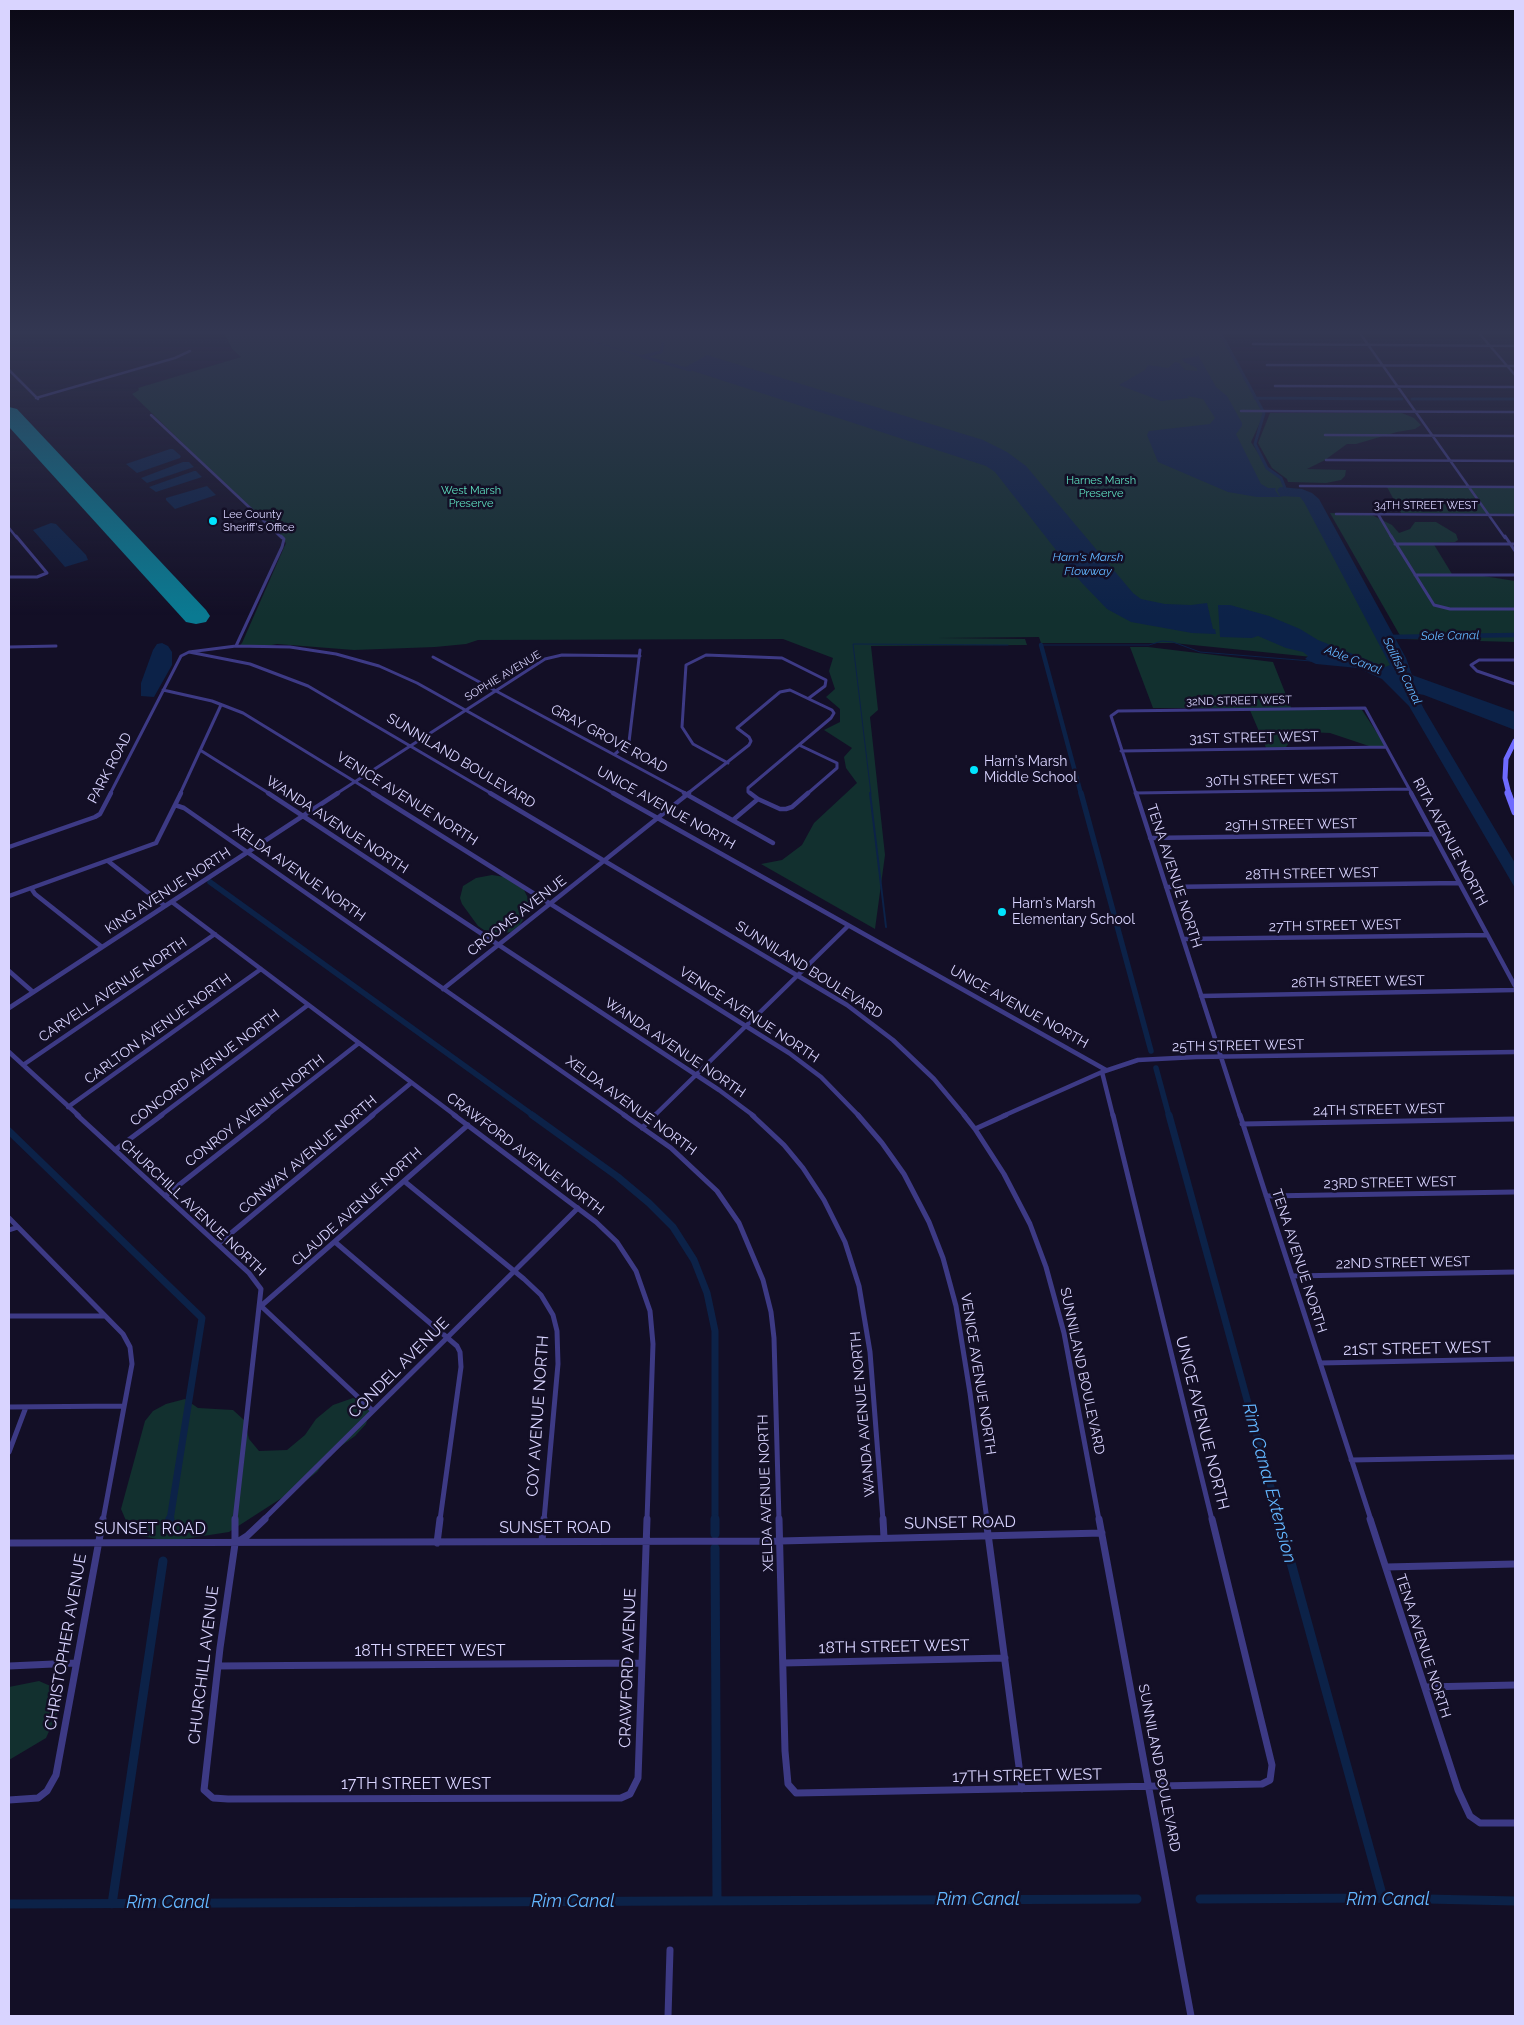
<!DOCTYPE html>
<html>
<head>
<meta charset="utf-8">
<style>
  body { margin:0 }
  #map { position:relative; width:1524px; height:2025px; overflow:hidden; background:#130f26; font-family:Raleway,sans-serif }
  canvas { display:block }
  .frame { position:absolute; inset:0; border:10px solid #d9d4ff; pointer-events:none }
</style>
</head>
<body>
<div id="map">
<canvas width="1524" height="2025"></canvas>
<div class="frame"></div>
</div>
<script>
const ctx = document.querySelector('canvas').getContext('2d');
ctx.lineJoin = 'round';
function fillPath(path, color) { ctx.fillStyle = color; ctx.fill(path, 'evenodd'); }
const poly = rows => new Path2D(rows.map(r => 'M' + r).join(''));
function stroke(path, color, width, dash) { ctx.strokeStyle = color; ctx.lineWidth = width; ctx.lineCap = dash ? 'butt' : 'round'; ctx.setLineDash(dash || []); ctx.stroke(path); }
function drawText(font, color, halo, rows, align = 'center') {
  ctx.font = font + ' Raleway,sans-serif'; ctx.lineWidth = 5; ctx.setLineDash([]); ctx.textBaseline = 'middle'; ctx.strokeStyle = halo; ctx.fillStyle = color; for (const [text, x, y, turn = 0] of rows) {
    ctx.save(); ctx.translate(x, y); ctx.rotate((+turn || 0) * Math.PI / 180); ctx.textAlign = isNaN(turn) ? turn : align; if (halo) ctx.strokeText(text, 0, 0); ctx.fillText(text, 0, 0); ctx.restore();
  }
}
const green = poly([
  [224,332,1220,332,1264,414,1251,442,1268,468,1281,479,1289,494,1307,498,1398,678,1352,661,1173,643,1041,643,1039,637,939,638,1025,639,1027,645,871,646,878,710,870,717,885,855,875,929,761,864,782,860,802,845,814,823,857,783,846,768,844,757,852,748,824,730,840,722,840,709,826,697,835,689,829,671,833,658,783,639,478,640,466,644,435,647,354,650,277,644,256,648,239,646,242,643,286,543,132,394,139,390,138,388,241,357,232,349],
  [1270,413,1402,413,1414,418,1421,425,1415,429,1397,432,1356,444,1347,444,1325,460,1307,469,1346,470,1345,476,1341,480,1326,483,1288,482,1287,479,1272,468,1258,443],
  [1387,487,1515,487,1515,514,1401,513],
  [1330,513,1372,515,1392,525,1399,533,1410,529,1415,522,1436,522,1456,534,1458,540,1455,542,1433,543,1452,574,1477,575,1515,581,1515,642,1402,639],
  [1130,647,1148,647,1273,662,1292,710,1362,710,1387,748,1372,747,1330,733,1308,732,1295,734,1284,750,1267,750,1249,708,1153,708],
  [492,875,505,877,523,888,529,900,525,917,519,926,511,932,504,933,484,930,478,926,462,904,460,898,463,886,476,878],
  [353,1398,363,1402,370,1411,366,1424,355,1436,330,1454,317,1472,291,1492,229,1532,177,1540,162,1540,136,1535,127,1523,121,1509,145,1421,153,1411,166,1404,185,1399,198,1408,233,1410,244,1420,249,1439,259,1451,287,1450,305,1435,316,1419,333,1405],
  [39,1681,62,1691,59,1709,46,1738,9,1760,9,1687]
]);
const water = poly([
  [1193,346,1216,387,1227,396,1242,423,1242,426,1236,434,1261,484,1268,488,1276,488,1275,490,1279,496,1284,497,1257,497,1228,492,1158,462,1147,435,1149,431,1210,424,1215,418,1203,399,1187,396,1189,398,1161,401,1119,385,1145,370,1148,365,1168,368,1175,362,1179,363,1185,370,1197,371,1197,368,1184,362,1182,359,1198,356],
  [707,355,983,440,1007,452,1026,466,1133,593,1141,599,1165,604,1191,605,1207,603,1213,629,1215,629,1216,634,1192,633,1131,622,1107,609,1081,582,995,472,986,466,684,368],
  [170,449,173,449,181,456,180,458,137,473,126,464],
  [183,462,189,462,194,467,147,483,141,478],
  [194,471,196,471,202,477,156,492,149,487],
  [207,486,216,495,175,509,166,500,166,498],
  [1280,487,1302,489,1312,493,1319,499,1406,658,1412,675,1515,712,1515,730,1424,695,1419,694,1418,697,1424,709,1515,863,1515,888,1409,706,1382,679,1358,668,1316,664,1305,659,1308,656,1303,652,1286,648,1258,636,1252,638,1220,637,1218,605,1230,605,1269,616,1300,629,1318,640,1380,665,1385,667,1390,665,1304,502,1300,497,1280,496,1277,490],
  [51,523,56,524,86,555,88,560,65,567,33,530],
  [162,643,168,646,172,652,172,665,154,697,141,696,141,683,153,650,157,644]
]);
const streamFar1 = poly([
  [562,332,641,356],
  [1041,645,1149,645,1162,641,1173,642,1200,652,1311,661],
  [871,794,853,644,1008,645]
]);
const stream = poly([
  [870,793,886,927]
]);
const canalFar4 = poly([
  [1220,332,1264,413,1255,444,1267,468,1281,478,1287,493],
  [641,356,690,370],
  [644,356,661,352,663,343],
  [1255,398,1402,399],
  [1412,399,1515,399]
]);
const canalFar3 = poly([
  [1388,637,1515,635],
  [1041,645,1081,794]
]);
const canalFar2 = poly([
  [1081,793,1151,1051],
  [210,882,534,1116],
  [1156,1068,1169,1116]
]);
const canalFar1 = poly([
  [532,1115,618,1177,649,1203,673,1227,694,1260,707,1293,715,1331,715,1520],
  [1169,1115,1280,1520],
  [9,1131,202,1318,170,1520]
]);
const canal = poly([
  [715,1519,715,1534],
  [1279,1519,1383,1898],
  [169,1524,170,1519],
  [715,1548,717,1901],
  [1200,1899,1383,1898,1515,1901],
  [9,1904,1137,1899],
  [112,1904,163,1561]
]);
const runway = poly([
  [9,407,17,409,206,610,210,616,206,622,196,624,186,622,9,427,9,407]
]);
const streetFar4 = poly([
  [1359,332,1505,538],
  [1478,332,1515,375],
  [1253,344,1515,346],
  [1267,365,1515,366],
  [9,370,38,399],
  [1275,386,1515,387],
  [36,398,175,358,190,351],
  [1241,411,1515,412],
  [151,415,282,538],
  [1325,435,1515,436],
  [1326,460,1515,461],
  [1300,486,1515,487],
  [1336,514,1515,515],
  [1378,514,1392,538],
  [9,528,17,538]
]);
const streetFar3 = poly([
  [1391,536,1434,605,1450,609,1515,609],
  [1505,536,1515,551],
  [1395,544,1515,544],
  [1415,575,1515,575],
  [9,577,37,577,47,573,16,536],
  [236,646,282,547,284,539,281,536],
  [9,647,56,646],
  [189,652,250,664,308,686,492,794],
  [433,657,687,794],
  [1515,660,1479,660,1471,665,1477,671,1515,684],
  [163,690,212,701,243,713,375,794],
  [799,745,837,763,837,768,807,794],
  [200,750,270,794],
  [1121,751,1386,747],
  [615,754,629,742,640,650],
  [728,763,693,744,682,727,686,665,706,655,782,658,826,680,825,686,809,698],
  [1135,793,1409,789],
  [110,794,181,656,189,652,236,646,290,647,336,654,379,666,417,683,615,794],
  [180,794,221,705],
  [336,794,545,659,562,655,640,656],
  [687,794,749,745,751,741,749,737,737,728,780,692,790,690,832,710,834,713,831,718,748,788,748,792,751,794],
  [1136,794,1111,716,1118,711,1365,708,1412,794]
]);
const streetFar2 = poly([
  [268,793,719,1090,754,1116],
  [373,793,789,1053,821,1077,859,1116],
  [490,793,847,1005,893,1040,934,1079,965,1116],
  [613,793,1106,1070],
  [684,793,773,843],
  [1136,793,1240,1116],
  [1411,793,1515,986],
  [758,799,780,809,786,809,792,807,808,793],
  [175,805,184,808,626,1116],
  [733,820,758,799,750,793],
  [1150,838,1433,834],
  [9,847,95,817,100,814,111,793],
  [108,861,165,906],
  [1166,887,1459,883],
  [31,888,35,894,102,947],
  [9,896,156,843,181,793],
  [172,902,456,1116],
  [1183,939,1487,935],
  [9,971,33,992],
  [443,989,689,793],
  [1201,996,1515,990],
  [9,1008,338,793],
  [9,1052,79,1116],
  [23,1065,215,934],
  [1102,1072,1113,1116],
  [68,1107,261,969],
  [160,1116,308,1005],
  [266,1116,359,1043],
  [371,1116,411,1083],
  [654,1116,848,926],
  [1003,1116,1102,1072,1138,1060,1196,1057,1515,1052]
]);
const streetFar1 = poly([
  [77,1115,249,1273,261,1289,235,1520],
  [454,1115,596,1222,617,1242,636,1271,650,1311,653,1344,647,1520],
  [624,1115,671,1148,717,1191,739,1223,763,1280,771,1312,774,1338,779,1520],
  [752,1115,784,1145,803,1168,824,1200,845,1242,859,1286,870,1352,883,1520],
  [858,1115,882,1143,904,1174,929,1222,943,1258,956,1306,970,1393,987,1520],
  [964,1115,975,1129,1004,1174,1030,1224,1046,1267,1064,1333,1099,1520],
  [1113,1115,1212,1520],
  [1240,1115,1371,1520],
  [1242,1124,1515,1119],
  [642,1128,655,1115],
  [975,1129,1006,1115],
  [115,1150,162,1115],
  [404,1181,524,1279,541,1295,553,1315,557,1331,558,1364,544,1520],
  [165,1196,268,1115],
  [1266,1196,1515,1192],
  [9,1218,123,1334,130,1347,132,1364,103,1520],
  [9,1230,18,1227],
  [335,1242,457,1346,460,1352,461,1367,440,1520],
  [218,1244,373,1115],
  [1292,1276,1515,1272],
  [9,1316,105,1316],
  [1320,1363,1515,1359],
  [9,1407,124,1406],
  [373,1411,261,1306,468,1125],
  [9,1452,26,1407],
  [1351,1460,1515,1457],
  [263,1520,578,1208]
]);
const street = poly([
  [235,1519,235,1544,220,1648,204,1790,213,1798,228,1799,621,1798,630,1794,638,1778,647,1519],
  [779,1519,785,1751,788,1784,796,1793,1262,1784,1270,1780,1272,1765,1212,1519],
  [883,1519,884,1538],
  [986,1519,1022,1789],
  [1099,1519,1191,2016],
  [1370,1519,1458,1790,1470,1816,1480,1823,1515,1823],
  [542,1541,544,1519],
  [9,1543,780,1541,1102,1533],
  [236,1543,247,1536,265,1519],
  [437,1543,440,1519],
  [1386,1567,1515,1564],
  [783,1663,1005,1658],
  [9,1666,76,1663],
  [218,1666,642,1663],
  [1425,1687,1515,1685],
  [9,1800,38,1798,47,1791,56,1775,103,1519],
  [668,2016,670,1950]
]);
const secondaryFar1 = poly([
  [1509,794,1505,778,1506,759,1515,741]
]);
const secondary = poly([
  [1508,793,1515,812]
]);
const markers = [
  [213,521,5,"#00e5ff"],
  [974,770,5,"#00e5ff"],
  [1002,912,5,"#00e5ff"]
];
const farParknames = [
  ["Harnes Marsh",1101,481],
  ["Preserve",1101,494],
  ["West Marsh",471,491],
  ["Preserve",471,504]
];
const farStreetnames = [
  ["34TH STREET WEST",1426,506],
  ["SOPHIE AVENUE",503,676,-31],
  ["32ND STREET WEST",1239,701,-1]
];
const farPoinames = [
  ["Lee County",223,515],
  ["Sheriff's Office",223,528]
];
const farWaternames = [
  ["Harn's Marsh",1088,557],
  ["Flowway",1088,571],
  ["Sole Canal",1450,636,-1],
  ["Able Canal",1353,660,21],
  ["Sailfish Canal",1402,671,64]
];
const streetNames = [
  ["31ST STREET WEST",1254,738,-1],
  ["GRAY GROVE ROAD",609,739,28],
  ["SUNNILAND BOULEVARD",461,761,31],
  ["PARK ROAD",110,768,-62],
  ["30TH STREET WEST",1272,780,-1],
  ["VENICE AVENUE NORTH",407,799,32],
  ["UNICE AVENUE NORTH",666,808,29],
  ["WANDA AVENUE NORTH",337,825,33],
  ["29TH STREET WEST",1291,825,-1],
  ["RITA AVENUE NORTH",1450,842,62],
  ["XELDA AVENUE NORTH",299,873,35],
  ["28TH STREET WEST",1312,874,-1],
  ["TENA AVENUE NORTH",1174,876,72],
  ["KING AVENUE NORTH",168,891,-33],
  ["CROOMS AVENUE",517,916,-38],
  ["27TH STREET WEST",1335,926,-1],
  ["SUNNILAND BOULEVARD",809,970,32],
  ["26TH STREET WEST",1358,982,-1],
  ["CARVELL AVENUE NORTH",113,990,-34],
  ["UNICE AVENUE NORTH",1019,1007,29],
  ["VENICE AVENUE NORTH",749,1015,33],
  ["CARLTON AVENUE NORTH",158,1029,-36],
  ["25TH STREET WEST",1238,1046,-1],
  ["WANDA AVENUE NORTH",675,1048,34],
  ["CONCORD AVENUE NORTH",205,1068,-37],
  ["XELDA AVENUE NORTH",631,1106,36],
  ["24TH STREET WEST",1379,1110,-1],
  ["CONROY AVENUE NORTH",255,1111,-38],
  ["CRAWFORD AVENUE NORTH",525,1154,37],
  ["CONWAY AVENUE NORTH",308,1155,-40],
  ["23RD STREET WEST",1390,1183,-1],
  ["CLAUDE AVENUE NORTH",357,1207,-42],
  ["CHURCHILL AVENUE NORTH",193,1208,43],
  ["TENA AVENUE NORTH",1299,1261,72],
  ["22ND STREET WEST",1403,1263,-1],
  ["SUNNILAND BOULEVARD",1082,1371,78],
  ["VENICE AVENUE NORTH",978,1374,81],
  ["WANDA AVENUE NORTH",863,1414,-95],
  ["XELDA AVENUE NORTH",766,1493,-92],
  ["TENA AVENUE NORTH",1423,1646,72],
  ["SUNNILAND BOULEVARD",1159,1768,79]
];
const poiNames = [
  ["Harn's Marsh",984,762],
  ["Middle School",984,778],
  ["Harn's Marsh",1012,904],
  ["Elementary School",1012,920]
];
const nearStreetnames = [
  ["21ST STREET WEST",1417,1349,-1],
  ["CONDEL AVENUE",399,1368,-45],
  ["COY AVENUE NORTH",538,1416,-86],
  ["UNICE AVENUE NORTH",1202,1423,76],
  ["SUNSET ROAD",960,1523,-1],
  ["SUNSET ROAD",555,1528],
  ["SUNSET ROAD",150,1529],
  ["CHRISTOPHER AVENUE",66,1642,-80],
  ["18TH STREET WEST",894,1647,-1],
  ["18TH STREET WEST",430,1651],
  ["CHURCHILL AVENUE",204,1665,-83],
  ["CRAWFORD AVENUE",628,1668,-88],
  ["17TH STREET WEST",1027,1776,-1],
  ["17TH STREET WEST",416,1784]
];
const nearWaternames = [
  ["Rim Canal Extension",1269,1483,75],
  ["Rim Canal",978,1900],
  ["Rim Canal",1388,1900],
  ["Rim Canal",573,1902],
  ["Rim Canal",168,1903]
];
fillPath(green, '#12302f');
fillPath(water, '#0c2248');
stroke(streamFar1, '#0c2248', 1);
stroke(stream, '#0c2248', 2);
stroke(canalFar4, '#0c2248', 3);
stroke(canalFar3, '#0c2248', 4.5);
stroke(canalFar2, '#0c2248', 5.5);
stroke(canalFar1, '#0c2248', 7);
stroke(canal, '#0c2248', 9);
fillPath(runway, '#0a7a92');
stroke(streetFar4, '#3d3a85', 2.5);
stroke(streetFar3, '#3d3a85', 3);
stroke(streetFar2, '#3d3a85', 4.5);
stroke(streetFar1, '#3d3a85', 5);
stroke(street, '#3d3a85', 7);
stroke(secondaryFar1, '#6f6bff', 5);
stroke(secondary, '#6f6bff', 7);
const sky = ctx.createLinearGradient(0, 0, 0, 616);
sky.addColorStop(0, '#0a0815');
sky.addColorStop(0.54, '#333752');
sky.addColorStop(1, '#33375200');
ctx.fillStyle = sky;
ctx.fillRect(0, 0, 1524, 616);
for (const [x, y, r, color] of markers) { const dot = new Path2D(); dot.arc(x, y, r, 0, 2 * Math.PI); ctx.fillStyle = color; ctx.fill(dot); stroke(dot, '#130f26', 2); }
drawText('11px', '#5fe0c0', '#130f26', farParknames);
drawText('11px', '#d9d4ff', '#130f26', farStreetnames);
drawText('11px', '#d9d4ff', '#130f26', farPoinames, 'left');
drawText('italic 12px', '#62b6ff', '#130f26', farWaternames);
drawText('14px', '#d9d4ff', '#130f26', streetNames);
drawText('14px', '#d9d4ff', '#130f26', poiNames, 'left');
drawText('16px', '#d9d4ff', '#130f26', nearStreetnames);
drawText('italic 18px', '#62b6ff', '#130f26', nearWaternames);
</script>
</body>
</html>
